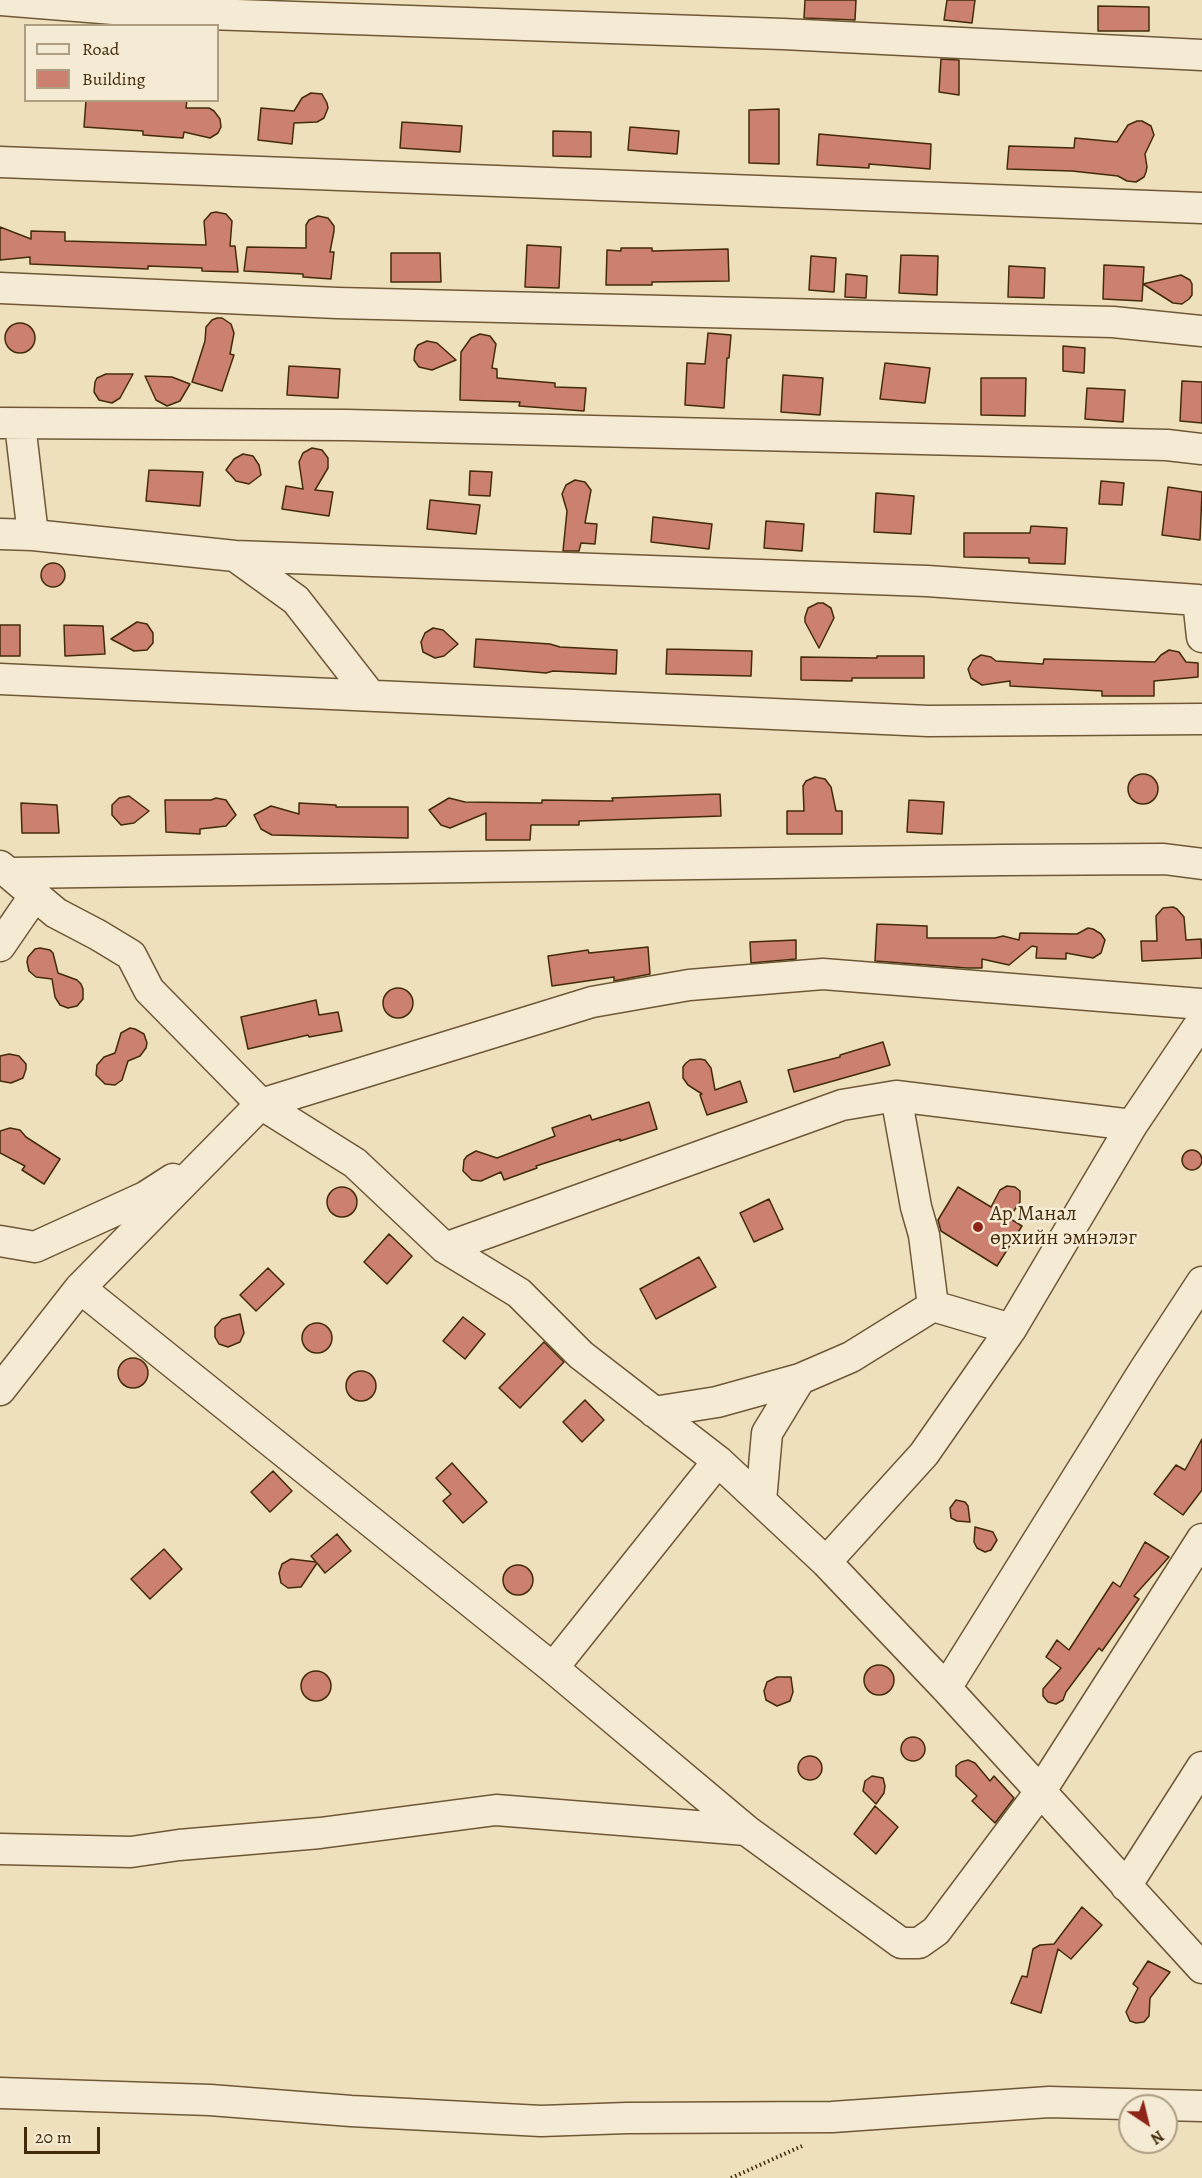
<!DOCTYPE html>
<html>
<head>
<meta charset="utf-8">
<style>
  body { margin:0 }
  #map { position:relative; width:1202px; height:2178px; overflow:hidden; background:#efe0bd; font-family:Alegreya,serif }
  canvas { display:block }
  .legend { position:absolute; left:24px; top:24px; width:195px; height:78px; box-sizing:border-box; background:#f5ebd4; border:2px solid #ae9e83; margin:0; padding:8px 10px; list-style:none; font-size:18px; color:#432b09 }
  .legend li { display:flex; align-items:center; gap:12px; height:30px }
  .legend b { width:30px; border:2px solid #ae9e83 }
  .north { position:absolute; left:1118px; top:2094px; width:60px; height:60px; box-sizing:border-box; background:#f5ebd4; border:2px solid #ae9e83; border-radius:50%; rotate:145deg; font-size:16px; font-weight:700; line-height:24px; text-align:center; color:#432b09 }
  .north::after { content:''; display:block; margin:auto; width:21px; height:27px; background:#8f2418; clip-path:polygon(50% 0,100% 100%,50% 72%,0 100%) }
  .scale { position:absolute; left:24px; top:2127px; width:76px; height:27px; box-sizing:border-box; border:3px solid #432b09; border-top:0; padding-left:8px; font-size:18px; line-height:21px; white-space:nowrap; color:#432b09; -webkit-text-stroke:4px #f5ebd4; paint-order:stroke }
</style>
</head>
<body>
<div id="map">
<canvas width="1202" height="2178"></canvas>
<ul class="legend">
<li><b style="height:8px;background:#f5ebd4"></b>Road</li>
<li><b style="height:16px;background:#cb8070"></b>Building</li>
</ul>
<div class="north">N</div>
<div class="scale">20 m</div>
</div>
<script>
const ctx = document.querySelector('canvas').getContext('2d');
ctx.lineJoin = 'round';
function fillPath(path, color) { ctx.fillStyle = color; ctx.fill(path, 'evenodd'); }
const poly = rows => new Path2D(rows.map(r => 'M' + r).join(''));
function stroke(path, color, width, dash) { ctx.strokeStyle = color; ctx.lineWidth = width; ctx.lineCap = dash ? 'butt' : 'round'; ctx.setLineDash(dash || []); ctx.stroke(path); }
function drawText(font, color, halo, rows, align = 'center') {
  ctx.font = font + ' Alegreya,serif'; ctx.lineWidth = 5; ctx.setLineDash([]); ctx.textBaseline = 'middle'; ctx.strokeStyle = halo; ctx.fillStyle = color; for (const [text, x, y, turn = 0] of rows) {
    ctx.save(); ctx.translate(x, y); ctx.rotate((+turn || 0) * Math.PI / 180); ctx.textAlign = isNaN(turn) ? turn : align; if (halo) ctx.strokeText(text, 0, 0); ctx.fillText(text, 0, 0); ctx.restore();
  }
}
const building = poly([
  [805,0,856,0,855,20,804,18,805,0],
  [947,0,975,0,972,23,944,20,947,0],
  [1098,6,1149,7,1149,31,1098,31,1098,6],
  [941,59,959,60,959,95,939,92,941,59],
  [311,93,322,94,327,103,328,108,324,118,317,122,294,123,292,144,258,140,261,108,294,111,302,98,311,93],
  [86,100,187,100,186,108,209,108,214,111,220,119,221,127,218,133,210,138,184,132,183,138,143,135,143,131,84,127,86,100],
  [779,109,779,164,749,163,749,110,779,109],
  [1137,121,1142,121,1151,126,1154,135,1145,154,1147,167,1146,172,1144,177,1136,182,1127,181,1118,176,1072,171,1007,169,1009,146,1074,148,1075,138,1117,142,1128,125,1137,121],
  [402,122,462,126,460,152,400,148,402,122],
  [630,127,679,131,677,154,628,150,630,127],
  [553,131,591,132,591,157,553,156,553,131],
  [819,134,931,144,930,169,869,164,869,168,817,165,819,134],
  [216,212,226,214,232,221,230,246,235,246,238,272,202,271,202,268,148,266,148,269,30,264,30,257,0,260,0,227,31,239,31,231,65,232,65,241,206,245,204,221,211,213,216,212],
  [318,216,328,218,334,226,334,231,330,252,334,252,331,279,303,277,303,274,244,271,247,247,306,248,306,225,309,220,318,216],
  [527,245,561,247,559,288,525,287,527,245],
  [621,248,652,248,652,251,728,249,729,281,652,282,652,285,606,285,607,250,621,251,621,248],
  [391,253,440,253,441,282,391,282,391,253],
  [901,255,938,256,937,295,899,293,901,255],
  [811,256,836,258,834,292,809,290,811,256],
  [1104,265,1144,267,1143,284,1181,275,1190,280,1192,284,1192,295,1189,299,1182,304,1173,303,1143,284,1142,301,1103,299,1104,265],
  [1009,266,1045,268,1044,298,1008,297,1009,266],
  [846,274,867,276,866,298,845,297,846,274],
  [217,318,222,318,231,324,234,333,230,354,234,355,222,391,192,382,205,341,206,327,212,320,217,318],
  '5 338a15 15 0 1 1 30 0a15 15 0 1 1-30 0Z',
  [708,333,731,335,729,358,727,358,724,408,685,405,687,363,705,364,708,333],
  [480,334,490,336,496,344,492,368,497,369,497,378,555,383,555,387,586,388,584,411,519,406,520,402,460,400,461,352,471,338,480,334],
  [427,341,437,343,456,360,432,370,419,367,414,360,415,350,418,345,427,341],
  [1063,346,1085,348,1084,373,1063,371,1063,346],
  [885,363,930,368,925,403,880,399,885,363],
  [289,366,340,369,338,398,287,395,289,366],
  [106,374,133,374,120,398,112,403,99,400,94,392,95,382,97,378,106,374],
  [783,375,823,378,820,415,781,412,783,375],
  [145,376,172,377,190,384,180,401,167,406,156,400,145,376],
  [981,378,1026,378,1025,416,981,415,981,378],
  [1182,381,1202,382,1202,423,1180,421,1182,381],
  [1087,388,1125,390,1123,422,1085,419,1087,388],
  [312,448,322,450,328,458,328,468,315,490,333,492,329,516,282,509,286,486,303,489,299,462,303,453,312,448],
  [243,454,253,456,259,465,261,475,249,484,236,481,226,470,234,459,243,454],
  [149,470,203,472,200,506,146,501,149,470],
  [470,471,492,472,490,496,469,495,470,471],
  [575,480,585,482,591,490,585,523,597,524,595,544,581,543,579,551,563,551,567,511,562,494,566,485,575,480],
  [1101,481,1124,483,1122,505,1099,504,1101,481],
  [1168,487,1202,492,1200,540,1162,535,1168,487],
  [876,493,914,496,911,534,874,532,876,493],
  [430,500,480,505,476,534,427,529,430,500],
  [653,517,712,524,709,549,651,542,653,517],
  [766,521,804,524,802,551,764,548,766,521],
  [1031,526,1067,528,1065,564,1029,563,1029,558,964,557,964,533,1030,533,1031,526],
  '41 575a12 12 0 1 1 24 0a12 12 0 1 1-24 0Z',
  [818,603,823,603,831,608,834,618,819,648,805,622,805,617,808,608,818,603],
  [137,622,147,624,153,633,153,643,147,650,134,651,111,639,137,622],
  [0,625,20,625,20,656,0,656,0,625],
  [64,625,103,626,105,654,65,656,64,625],
  [433,628,443,630,458,644,444,656,435,658,423,652,421,642,425,633,433,628],
  [476,639,550,644,560,647,617,650,616,674,553,671,546,673,474,667,476,639],
  [667,649,752,651,751,676,666,674,667,649],
  [1169,650,1179,652,1186,662,1198,663,1198,677,1154,681,1154,696,1102,696,1102,691,1010,686,1010,681,982,685,971,678,968,669,973,660,981,655,991,657,996,661,1043,664,1044,659,1155,662,1161,655,1169,650],
  [877,656,924,656,924,678,852,678,852,681,801,680,801,657,877,658,877,656],
  '1128 789a15 15 0 1 1 30 0a15 15 0 1 1-30 0Z',
  [815,777,825,779,831,787,836,811,842,811,842,834,787,834,787,811,804,811,803,786,806,781,815,777],
  [720,794,721,816,579,821,579,825,531,825,530,840,486,840,486,813,450,828,441,825,429,810,449,798,465,802,542,803,542,800,613,801,612,798,720,794],
  [129,796,149,811,134,823,121,825,112,815,112,805,119,798,129,796],
  [216,798,226,800,236,815,226,826,200,829,200,834,166,832,165,800,211,800,216,798],
  [909,800,944,802,942,834,907,832,909,800],
  [21,803,57,805,59,833,22,833,21,803],
  [299,803,336,805,336,807,408,807,408,838,272,835,261,829,254,815,271,806,299,814,299,803],
  [1173,907,1177,909,1184,917,1186,940,1201,939,1202,958,1142,961,1141,941,1157,941,1156,916,1163,908,1173,907],
  [877,924,927,926,927,938,995,938,1003,936,1019,940,1020,933,1077,934,1088,928,1093,929,1101,934,1105,940,1101,953,1093,958,1066,953,1066,959,1036,958,1037,947,1032,946,1009,965,982,959,982,968,967,968,875,961,877,924],
  [796,940,796,959,751,963,750,942,796,940],
  [648,947,650,974,614,981,614,977,552,986,548,956,588,950,589,953,648,947],
  [40,948,50,950,53,953,58,973,77,980,81,984,83,989,83,999,77,1006,68,1008,60,1005,55,997,52,979,36,977,29,971,27,962,28,957,35,949,40,948],
  '383 1003a15 15 0 1 1 30 0a15 15 0 1 1-30 0Z',
  [316,1000,319,1015,338,1012,342,1031,309,1037,308,1035,248,1049,241,1017,316,1000],
  [130,1028,135,1029,144,1034,147,1043,146,1048,140,1056,128,1061,122,1080,115,1085,105,1084,96,1075,97,1065,104,1057,115,1053,121,1033,130,1028],
  [883,1042,890,1065,794,1092,788,1070,840,1057,840,1055,883,1042],
  [9,1054,19,1056,26,1064,26,1069,23,1078,11,1083,0,1081,0,1056,9,1054],
  [700,1059,705,1060,711,1068,715,1090,740,1081,747,1102,707,1115,700,1095,702,1094,688,1085,683,1078,683,1067,686,1063,690,1060,700,1059],
  [649,1102,657,1129,620,1141,620,1139,536,1166,537,1168,504,1180,501,1172,481,1181,472,1180,463,1171,464,1160,467,1156,476,1151,497,1158,555,1136,552,1128,590,1115,592,1120,649,1102],
  [10,1128,20,1130,26,1137,60,1159,44,1184,22,1170,25,1166,0,1153,0,1131,10,1128],
  '1182 1160a10 10 0 1 1 20 0a10 10 0 1 1-20 0Z',
  [1007,1186,1015,1187,1020,1191,1020,1202,1009,1218,1022,1226,997,1266,941,1231,938,1220,958,1187,991,1207,1000,1190,1007,1186],
  '327 1202a15 15 0 1 1 30 0a15 15 0 1 1-30 0Z',
  [769,1199,783,1229,754,1242,740,1213,769,1199],
  [389,1234,412,1256,387,1284,364,1262,389,1234],
  [699,1257,716,1287,656,1319,640,1289,699,1257],
  [268,1268,284,1284,256,1311,240,1295,268,1268],
  [240,1314,244,1333,240,1342,228,1347,219,1344,215,1337,215,1327,222,1319,240,1314],
  [463,1317,485,1334,465,1359,443,1341,463,1317],
  '302 1338a15 15 0 1 1 30 0a15 15 0 1 1-30 0Z',
  [544,1342,564,1362,520,1408,499,1388,544,1342],
  '118 1373a15 15 0 1 1 30 0a15 15 0 1 1-30 0Z',
  '346 1386a15 15 0 1 1 30 0a15 15 0 1 1-30 0Z',
  [585,1400,604,1420,582,1442,563,1422,585,1400],
  [1202,1439,1202,1490,1183,1515,1154,1494,1176,1465,1185,1470,1202,1439],
  [452,1463,487,1502,463,1523,443,1501,451,1494,436,1478,452,1463],
  [273,1471,292,1491,270,1512,251,1492,273,1471],
  [956,1500,965,1502,968,1506,970,1522,957,1521,951,1518,950,1508,956,1500],
  [975,1527,993,1532,997,1540,991,1550,985,1552,977,1548,974,1542,975,1527],
  [337,1534,351,1551,325,1573,317,1563,301,1587,288,1588,281,1583,279,1573,282,1564,291,1559,316,1562,311,1556,337,1534],
  [1145,1542,1169,1557,1134,1596,1139,1599,1102,1651,1099,1648,1066,1692,1063,1700,1056,1704,1048,1702,1043,1696,1043,1689,1061,1668,1046,1657,1057,1640,1069,1650,1113,1582,1120,1587,1145,1542],
  [164,1549,182,1569,150,1599,131,1579,164,1549],
  '503 1580a15 15 0 1 1 30 0a15 15 0 1 1-30 0Z',
  '864 1680a15 15 0 1 1 30 0a15 15 0 1 1-30 0Z',
  '301 1686a15 15 0 1 1 30 0a15 15 0 1 1-30 0Z',
  [777,1677,791,1677,793,1692,790,1701,777,1706,766,1700,764,1691,767,1682,777,1677],
  '901 1749a12 12 0 1 1 24 0a12 12 0 1 1-24 0Z',
  '798 1768a12 12 0 1 1 24 0a12 12 0 1 1-24 0Z',
  [968,1760,975,1763,990,1781,994,1776,1014,1798,995,1823,972,1801,977,1796,956,1776,956,1766,961,1762,968,1760],
  [872,1776,883,1778,885,1786,884,1793,876,1804,863,1791,865,1781,872,1776],
  [875,1806,898,1827,876,1854,854,1834,875,1806],
  [1082,1907,1102,1925,1071,1959,1058,1949,1041,2013,1011,2003,1022,1976,1027,1977,1033,1949,1040,1945,1054,1944,1082,1907],
  [1148,1961,1170,1972,1150,1998,1149,2016,1144,2022,1136,2023,1130,2021,1126,2012,1138,1988,1133,1984,1148,1961]
]);
const path = poly([
  [731,2178,802,2146]
]);
const minor = poly([
  [0,0,151,12,783,34,1202,55],
  [0,162,1202,208],
  [0,288,337,303,1113,322,1202,331],
  [0,423,347,425,1167,445,1202,449],
  [20,424,33,535],
  [0,534,33,535,235,556,927,581,1198,600,1202,637],
  [235,556,296,600,370,695],
  [0,679,928,721,1202,719],
  [0,866,56,913,98,935,131,955,149,990,261,1104,355,1163,445,1248,519,1293,581,1355,718,1461,826,1562,946,1688,1202,1968],
  [10,873,1002,860,1164,859,1202,864],
  [0,946,35,895],
  [896,1096,916,1207,924,1235,933,1306],
  [0,1241,35,1247,145,1197,173,1179],
  [445,1248,842,1105,896,1096,1132,1125],
  [80,1288,553,1668,746,1830,901,1943,919,1943,936,1931,1040,1792,1202,1539],
  [0,1390,80,1288,261,1104,592,1002,689,985,823,974,1202,1004],
  [654,1412,717,1402,800,1379,851,1357,933,1306,1011,1329],
  [761,1501,767,1433,800,1379],
  [826,1562,924,1454,1011,1329,1132,1125,1202,1021],
  [553,1668,718,1461],
  [946,1688,1145,1369,1202,1282],
  [0,1849,131,1852,179,1845,320,1833,496,1810,746,1830],
  [1126,1886,1202,1767],
  [0,2093,210,2100,351,2111,541,2121,627,2118,832,2117,1049,2102,1202,2106]
]);
const markers = [
  [978,1227,6,"#8f2418"]
];
const poiNames = [
  ["Ар Манал",990,1215],
  ["өрхийн эмнэлэг",990,1239]
];
fillPath(building, '#cb8070');
stroke(building, '#432b09', 1.5);
stroke(minor, '#6e5836', 33);
stroke(path, '#432b09', 4, [1.5, 3]);
stroke(minor, '#f5ebd4', 30);
for (const [x, y, r, color] of markers) { const dot = new Path2D(); dot.arc(x, y, r, 0, 2 * Math.PI); ctx.fillStyle = color; ctx.fill(dot); stroke(dot, '#f5ebd4', 2); }
drawText('21px', '#432b09', '#f5ebd4', poiNames, 'left');
</script>
</body>
</html>
